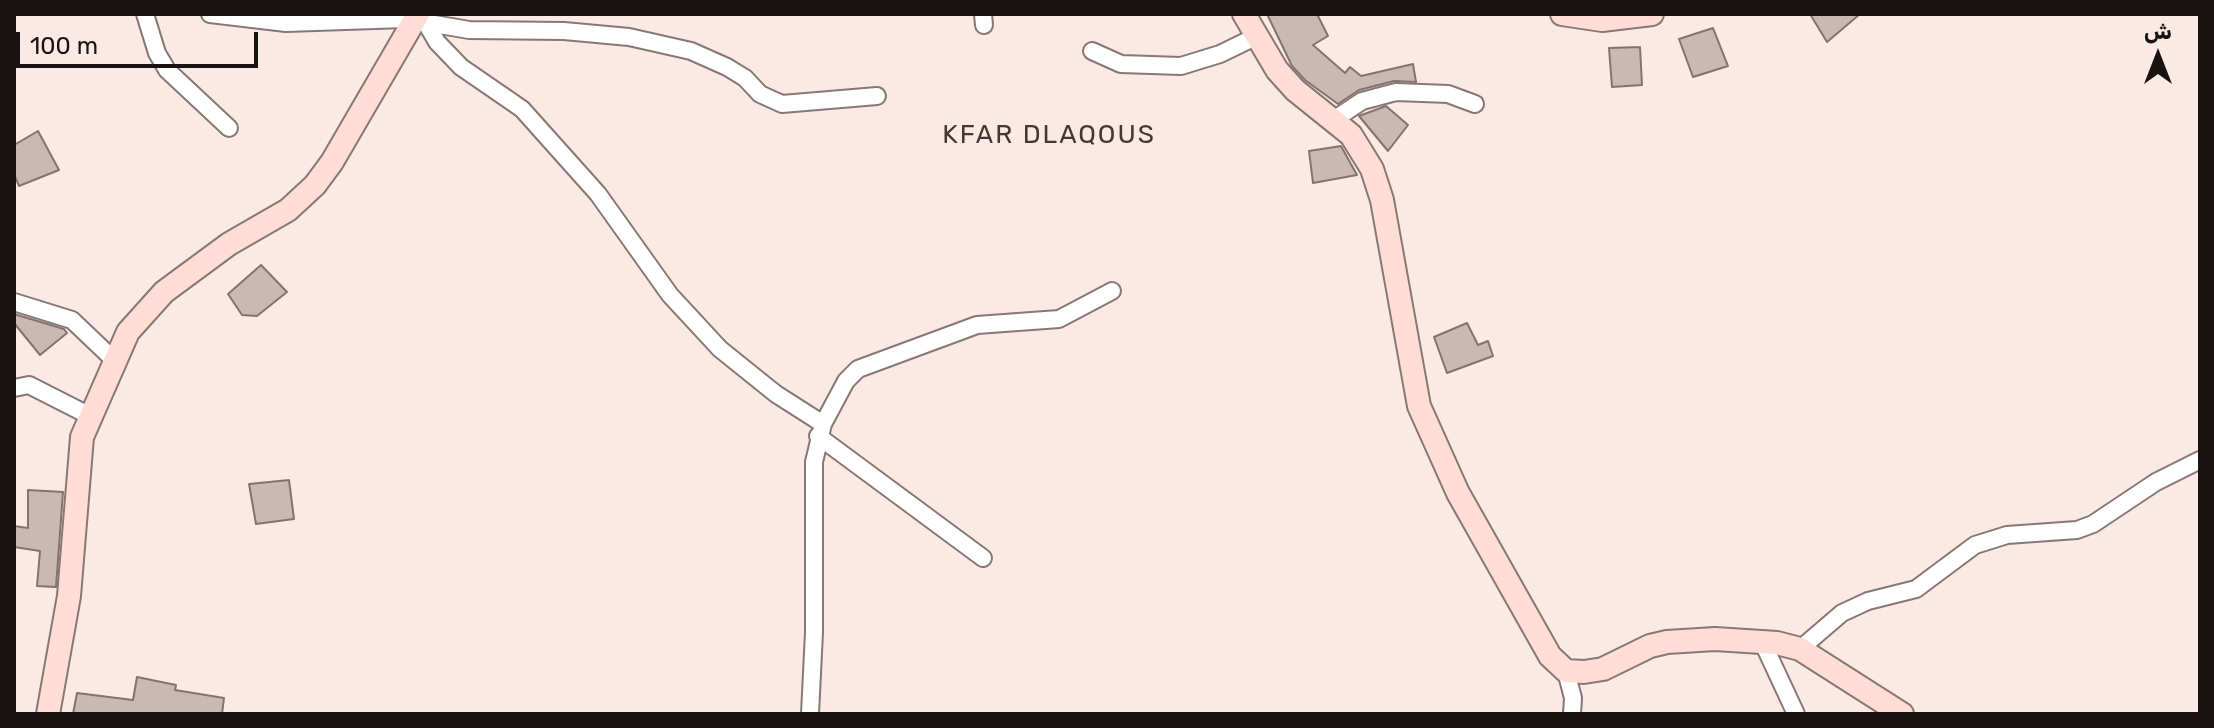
<!DOCTYPE html>
<html>
<head>
<meta charset="utf-8">
<style>
  body { margin:0 }
  #map { position:relative; width:2214px; height:728px; overflow:hidden; background:#fae9e4; font-family:Rubik,Cairo,sans-serif }
  canvas { display:block }
  .frame { position:absolute; inset:0; border:16px solid #181311; pointer-events:none }
  .north { position:absolute; left:2118px; top:16px; width:80px; height:80px; -webkit-text-stroke:6px #fae9e4; paint-order:stroke; rotate:0deg; font-size:22px; font-weight:700; line-height:32px; text-align:center; color:#181311 }
  .north::after { content:''; display:block; margin:auto; width:28px; height:36px; background:#181311; clip-path:polygon(50% 0,100% 100%,50% 72%,0 100%) }
  .scale { position:absolute; left:16px; top:32px; width:242px; height:36px; box-sizing:border-box; border:4px solid #181311; border-top:0; padding-left:10px; font-size:24px; line-height:28px; white-space:nowrap; color:#181311; -webkit-text-stroke:6px #fae9e4; paint-order:stroke }
</style>
</head>
<body>
<div id="map">
<canvas width="2214" height="728"></canvas>
<div class="frame"></div>
<div class="north">ش</div>
<div class="scale">100 m</div>
</div>
<script>
const ctx = document.querySelector('canvas').getContext('2d');
ctx.lineJoin = 'round';
function fillPath(path, color) { ctx.fillStyle = color; ctx.fill(path, 'evenodd'); }
const poly = rows => new Path2D(rows.map(r => 'M' + r).join(''));
function stroke(path, color, width, dash) { ctx.strokeStyle = color; ctx.lineWidth = width; ctx.lineCap = dash ? 'butt' : 'round'; ctx.setLineDash(dash || []); ctx.stroke(path); }
function drawText(font, color, halo, rows, align = 'center') {
  ctx.font = font + ' Rubik,sans-serif'; ctx.lineWidth = 6; ctx.setLineDash([]); ctx.textBaseline = 'middle'; ctx.strokeStyle = halo; ctx.fillStyle = color; for (const [text, x, y, turn = 0] of rows) {
    ctx.save(); ctx.translate(x, y); ctx.rotate((+turn || 0) * Math.PI / 180); ctx.textAlign = isNaN(turn) ? turn : align; if (halo) ctx.strokeText(text, 0, 0); ctx.fillText(text, 0, 0); ctx.restore();
  }
}
const building = poly([
  [1267,14,1317,14,1328,36,1313,45,1345,73,1350,67,1361,76,1413,64,1416,82,1394,81,1359,90,1338,104,1305,80,1292,66,1267,14],
  [1810,14,1860,14,1827,42,1810,14],
  [1713,28,1728,66,1693,77,1679,39,1713,28],
  [1640,47,1642,85,1612,87,1609,48,1640,47],
  [1386,106,1408,125,1388,151,1359,116,1386,106],
  [38,131,59,170,19,186,14,174,14,145,38,131],
  [1341,146,1357,175,1313,183,1309,151,1341,146],
  [261,265,287,292,257,316,242,315,228,294,261,265],
  [14,314,64,329,67,333,40,355,14,323,14,314],
  [1467,323,1478,345,1488,341,1493,356,1447,373,1434,337,1467,323],
  [289,480,294,519,256,524,249,484,289,480],
  [28,490,63,492,56,587,37,586,40,551,14,547,14,526,28,528,28,490],
  [137,677,176,685,175,690,224,698,222,714,73,714,77,693,133,700,137,677]
]);
const street = poly([
  [145,14,157,53,167,70,229,128],
  [210,14,286,23,405,19,469,30,564,31,629,37,691,51,727,67,745,78,760,94,782,104,877,96],
  [983,14,984,25],
  [426,23,437,42,461,67,522,109,598,194,670,295,720,349,776,394,823,424],
  [1092,51,1121,64,1181,66,1220,54,1255,37],
  [1335,119,1362,101,1396,92,1448,94,1475,104],
  [14,302,72,320,115,361],
  [14,388,29,385,90,416],
  [818,436,983,558],
  [1762,641,1796,714],
  [1800,649,1842,613,1868,601,1916,589,1975,545,2007,535,2077,530,2093,524,2156,482,2200,460],
  [1566,671,1573,698,1572,714],
  [810,714,814,632,814,462,823,424,846,381,858,369,977,325,1059,319,1112,291]
]);
const secondary = poly([
  [1244,14,1277,70,1295,90,1351,135,1372,169,1382,200,1419,406,1458,493,1550,656,1566,671,1584,672,1603,669,1650,646,1667,642,1715,639,1777,643,1800,649,1902,714],
  [1562,14,1602,20,1652,14],
  [48,714,69,596,82,437,128,332,164,292,229,244,288,210,315,185,332,162,418,14]
]);
const quarterNames = [
  ["KFAR DLAQOUS",1049,135]
];
fillPath(building, '#c9b8b3');
stroke(building, '#83736f', 2);
stroke(street, '#877873', 20);
stroke(secondary, '#877873', 26);
stroke(street, '#fff', 16);
stroke(secondary, '#ffddd4', 22);
ctx.letterSpacing = '2px';
drawText('26px', '#453734', '#fae9e4', quarterNames);
ctx.letterSpacing = '0px';
</script>
</body>
</html>
